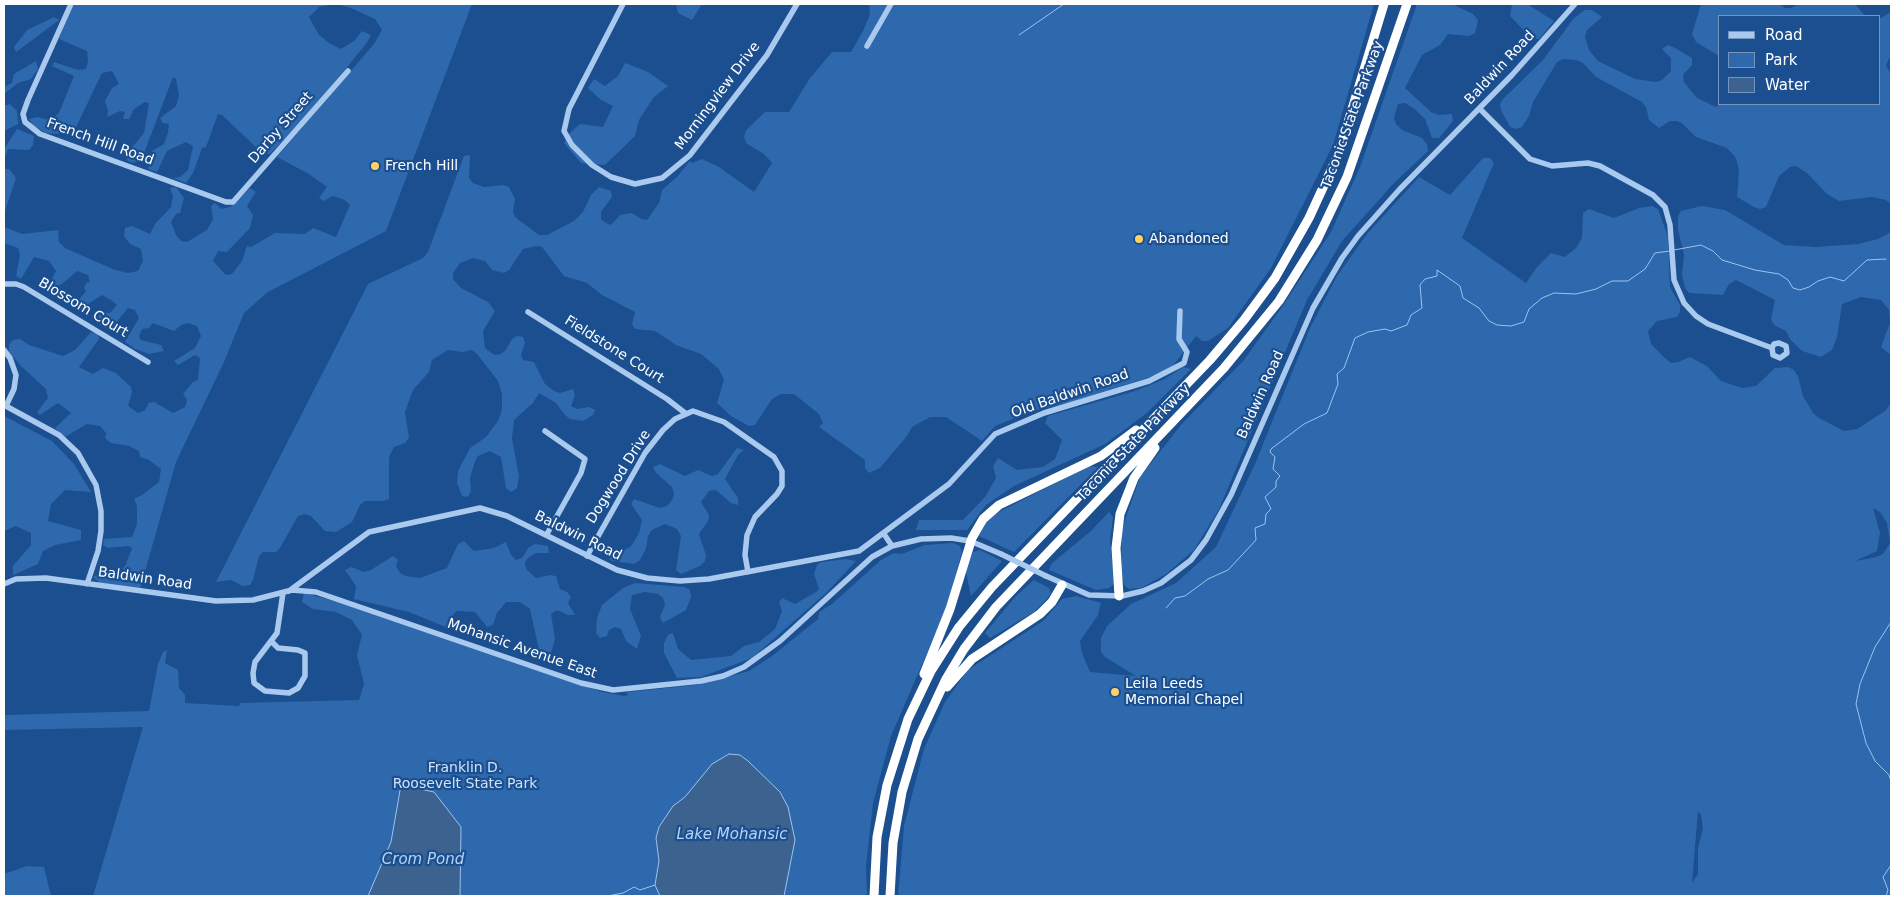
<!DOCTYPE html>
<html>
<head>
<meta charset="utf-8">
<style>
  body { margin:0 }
  #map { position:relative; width:1895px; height:900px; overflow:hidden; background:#1b4f8f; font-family:"DejaVu Sans",sans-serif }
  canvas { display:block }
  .frame { position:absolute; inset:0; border:5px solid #fff; pointer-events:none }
  .legend { position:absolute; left:1718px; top:15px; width:162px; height:90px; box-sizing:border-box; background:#1b4f8f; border:1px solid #7695bc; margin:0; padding:6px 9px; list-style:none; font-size:15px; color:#fff }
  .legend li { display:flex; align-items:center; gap:10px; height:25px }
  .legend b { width:25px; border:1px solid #7695bc }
</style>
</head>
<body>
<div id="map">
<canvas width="1895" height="900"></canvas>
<div class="frame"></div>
<ul class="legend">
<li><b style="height:6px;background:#a9c9ee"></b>Road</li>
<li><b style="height:14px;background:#2e69ad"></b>Park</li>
<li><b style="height:14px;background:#3c6290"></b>Water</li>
</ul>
</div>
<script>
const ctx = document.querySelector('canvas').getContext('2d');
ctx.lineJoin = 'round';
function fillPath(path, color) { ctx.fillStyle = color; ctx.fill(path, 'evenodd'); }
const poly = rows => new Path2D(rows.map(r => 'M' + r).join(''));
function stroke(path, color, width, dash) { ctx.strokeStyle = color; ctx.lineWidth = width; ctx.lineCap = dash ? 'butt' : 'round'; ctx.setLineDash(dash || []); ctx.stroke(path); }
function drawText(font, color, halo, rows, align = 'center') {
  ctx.font = font + ' "DejaVu Sans",sans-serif'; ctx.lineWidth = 4.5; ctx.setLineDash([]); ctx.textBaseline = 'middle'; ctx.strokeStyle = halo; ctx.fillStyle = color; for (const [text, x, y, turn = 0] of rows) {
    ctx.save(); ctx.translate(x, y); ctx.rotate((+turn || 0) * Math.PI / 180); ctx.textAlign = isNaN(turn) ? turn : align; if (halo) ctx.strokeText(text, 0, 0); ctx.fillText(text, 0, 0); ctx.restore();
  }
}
const green = poly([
  [73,4,472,4,386,231,268,292,244,313,224,362,176,462,140,589,100,583,93,577,100,573,120,573,126,564,132,548,128,546,108,548,103,545,104,539,132,537,137,524,137,506,134,499,142,495,159,482,161,469,149,460,140,457,139,451,129,446,111,443,105,438,106,433,100,426,87,424,65,437,55,428,71,413,58,403,40,415,37,412,48,398,46,389,22,367,9,352,9,345,13,340,20,339,29,345,63,356,75,350,91,332,98,334,99,339,79,367,93,374,103,368,116,373,131,387,132,392,128,406,138,413,145,410,149,403,154,402,173,413,185,407,187,400,183,394,193,382,198,380,200,358,195,355,178,365,174,361,195,348,201,336,197,326,188,323,181,325,174,331,153,323,149,328,142,329,139,336,141,340,161,345,164,351,149,354,135,349,125,342,139,318,135,310,128,308,115,324,105,328,97,322,100,312,110,313,117,305,111,300,102,295,88,304,83,313,76,310,75,305,86,291,84,288,86,283,90,282,88,275,77,271,62,284,53,288,48,285,48,280,52,279,56,271,49,261,34,257,21,279,16,276,20,255,18,248,4,243,4,227,22,234,58,230,59,242,65,248,115,270,128,273,138,271,143,261,141,249,130,244,124,236,125,228,132,226,150,234,155,224,171,207,173,196,170,188,176,187,184,198,180,213,176,214,171,222,176,235,181,241,187,242,207,230,213,219,211,206,215,203,221,209,230,207,250,188,256,192,247,206,253,215,250,228,227,252,218,251,213,261,226,275,232,274,242,261,247,246,251,247,275,233,305,234,313,228,336,237,350,205,345,200,333,196,324,201,319,198,327,187,309,174,277,157,374,44,382,30,375,19,351,8,337,4,319,7,309,17,319,35,329,43,341,49,354,41,362,31,371,35,366,44,306,117,270,154,261,152,222,115,218,114,206,147,202,148,193,173,186,183,173,178,180,177,188,170,193,146,186,142,167,151,157,172,148,169,149,165,154,161,150,156,152,151,164,144,168,132,169,124,163,123,160,118,176,106,179,95,176,79,173,77,141,161,132,163,127,160,130,150,144,133,149,103,145,102,134,109,129,119,123,119,125,112,120,111,107,117,108,111,105,101,112,88,119,84,112,71,102,73,76,127,58,134,46,133,34,126,29,119,37,117,50,120,59,113,74,76,52,66,54,62,78,70,86,69,88,61,87,51,59,39],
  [676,4,702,4,692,20,678,13],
  [869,4,1374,4,1333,145,1271,268,1228,328,1208,341,1202,341,1196,336,1172,367,1156,375,1072,402,1033,411,995,426,982,441,946,417,930,417,912,427,907,436,880,468,869,473,865,468,865,460,819,427,823,423,819,414,794,394,781,394,772,399,755,425,749,426,731,416,717,403,724,380,719,369,701,354,676,345,655,331,635,329,632,324,635,312,602,295,587,283,564,276,542,247,536,246,523,249,509,270,504,273,492,270,485,261,473,258,460,263,453,273,453,279,461,288,488,302,495,311,483,331,485,348,494,355,501,354,506,350,512,339,517,336,523,337,525,343,521,355,523,360,534,362,545,384,554,391,560,393,573,389,575,395,571,406,577,409,589,407,595,410,593,415,583,421,570,419,565,415,556,403,539,393,533,403,514,420,512,439,519,476,517,488,511,492,506,488,501,457,490,451,478,456,475,461,470,478,471,491,468,497,462,496,457,483,458,471,470,448,486,437,498,421,502,410,502,394,498,381,477,354,472,350,462,352,448,350,432,360,429,372,413,390,405,412,409,438,405,443,394,447,389,457,389,499,383,501,365,501,360,505,352,522,336,532,325,531,311,516,305,514,298,516,280,548,276,552,263,552,259,556,253,580,250,585,243,586,231,580,216,582,368,284,423,258,428,252,464,156,470,155,469,178,473,183,484,187,503,185,509,187,515,199,513,211,515,217,539,235,547,235,574,221,583,212,591,195,599,187,611,191,612,197,601,212,601,219,606,223,611,225,620,215,632,213,641,219,647,220,659,203,662,190,677,177,690,161,692,163,702,159,719,167,754,192,772,163,764,154,746,143,744,137,746,130,765,112,789,112,810,78,832,52,851,52,863,31,870,14],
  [1417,4,1452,4,1473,14,1478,20,1475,33,1469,36,1448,34,1440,45,1422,55,1405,88,1431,112,1438,115,1452,114,1453,121,1439,138,1432,138,1425,119,1416,110,1405,103,1398,104,1394,118,1396,124,1402,130,1422,138,1427,144,1428,151,1394,183,1342,241,1307,300,1219,509,1194,550,1166,574,1141,588,1129,589,1124,585,1121,572,1122,529,1140,477,1181,425,1244,360,1282,307,1331,232,1360,167],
  [1512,4,1527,4,1554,21,1539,39,1532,39,1510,16],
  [1701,4,1779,4,1785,8,1791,8,1799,4,1855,4,1865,16,1719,16,1719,56,1696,42,1692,34],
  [1585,10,1592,10,1602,17,1587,30,1585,37,1589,50,1598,61,1635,79,1656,82,1662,80,1671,71,1671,58,1662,49,1668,45,1675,48,1692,58,1692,65,1683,75,1684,82,1697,98,1716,107,1720,104,1879,104,1879,19,1891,12,1891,55,1886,65,1891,75,1891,204,1886,200,1872,197,1839,201,1827,194,1807,173,1796,166,1790,167,1779,176,1766,207,1760,209,1754,207,1737,197,1739,170,1736,158,1727,148,1696,137,1682,123,1676,121,1670,121,1659,128,1649,120,1646,107,1642,102,1596,77,1583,63,1576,60,1563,59,1557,62,1533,102,1529,116,1522,127,1516,129,1510,127,1501,110,1500,104,1504,98,1543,60,1574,18],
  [54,17,59,20,16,52,14,47,27,30],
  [36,61,38,69,31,79,18,83,4,94,4,87,12,83,14,74],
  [625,63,648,72,668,86,654,97,639,120,635,136,605,165,581,163,564,143,570,133,580,124,603,127,613,106,601,100,588,88,594,79,605,86,618,76],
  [10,104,17,111,18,124,4,131,4,106],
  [17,129,34,136,33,145,29,150,8,149,4,160,4,149],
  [1483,158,1490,158,1494,163,1462,238,1526,283,1537,267,1551,253,1565,257,1576,248,1582,238,1583,213,1589,209,1614,218,1639,208,1652,206,1658,209,1668,237,1670,287,1680,305,1680,312,1677,317,1657,321,1648,331,1651,344,1666,359,1671,363,1678,362,1690,357,1707,366,1721,381,1742,388,1756,386,1775,368,1788,367,1794,370,1798,376,1803,396,1813,413,1819,418,1844,431,1857,429,1885,411,1891,403,1891,896,898,896,904,826,924,749,945,702,968,670,1043,621,1062,599,1076,596,1101,603,1098,615,1080,641,1082,653,1090,672,1136,676,1105,657,1101,652,1101,638,1107,626,1131,604,1176,583,1216,547,1255,464,1310,328,1337,276,1367,234,1419,177,1450,195],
  [1873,508,1880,512,1887,523,1890,543,1883,554,1877,557,1855,561,1877,551,1880,533],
  [1698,811,1701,815,1703,829,1698,848,1698,874,1692,883],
  [4,169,9,169,16,178,4,214],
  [1702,206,1725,210,1784,245,1816,247,1858,244,1878,239,1891,232,1891,355,1881,347,1890,323,1889,310,1881,300,1861,297,1842,304,1837,337,1832,350,1821,357,1802,351,1790,339,1786,331,1774,325,1771,319,1775,300,1736,280,1729,284,1723,295,1689,293,1685,288,1682,275,1684,255,1678,229,1678,216,1681,211],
  [1183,367,1191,369,1147,413,1105,444,1014,486,986,505,967,530,916,530,919,520,963,520,985,497,996,478,993,466,998,458,1017,470,1043,467,1055,459,1062,440,1045,423,1048,416,1135,391,1165,379],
  [4,416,52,441,74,464,91,492,65,490,51,504,48,521,81,530,81,540,55,545,43,551,38,564,13,575,13,566,31,545,31,533,16,526,4,531],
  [737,448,744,450,738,455,725,479,738,498,738,505,731,503,716,490,709,491,701,502,709,515,708,521,699,534,706,555,705,561,700,566,681,574,676,570,681,536,677,529,665,524,652,530,648,536,646,549,640,560,634,564,612,561,607,556,613,551,627,549,632,545,639,533,642,520,631,504,634,499,660,508,667,506,672,500,674,494,672,487,656,473,653,467,660,464,685,476,698,470,712,476,718,474],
  [1089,466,1098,467,1014,552,979,536,987,520,997,513],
  [1109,512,1113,517,1110,540,1114,584,1109,588,1096,590,1049,570,1051,564,1091,531],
  [464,541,474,551,494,548,506,542,511,555,516,560,522,558,529,547,535,544,548,546,549,553,536,553,529,557,525,562,526,569,536,578,550,575,556,576,560,589,567,592,571,597,568,603,575,615,568,615,557,610,551,614,555,639,551,653,544,654,539,650,530,609,520,602,506,602,497,613,493,625,487,627,475,612,456,611,452,617,453,630,409,612,354,599,356,586,345,570,351,567,364,572,371,570,393,556,398,560,396,566,400,573,406,576,420,578,447,568,458,544],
  [953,543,960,546,962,552,947,607,891,736,873,803,866,866,867,896,93,896,143,727,4,730,4,715,149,711,158,664,163,652,167,650,165,663,178,670,179,688,185,695,185,703,239,706,240,703,359,700,364,684,357,655,362,635,352,620,336,612,313,609,302,602,304,593,346,604,602,692,624,696,629,695,626,693,627,692,696,685,749,671,772,656,818,619,819,612,832,604,881,560,894,553,902,554,925,545],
  [980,550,1002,561,971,596,966,572,973,552],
  [846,559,856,561,826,593,752,658,701,677,677,678,664,653,664,643,668,635,673,633,678,649,691,660,731,656,744,646,759,642,775,629,782,611,779,602,782,598,795,604,816,592,819,589,814,574,817,565,821,562],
  [1034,580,1049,588,1051,593,1048,598,1034,612,990,638,985,633,1016,596],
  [635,583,684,587,690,590,691,597,686,610,663,623,660,617,665,605,663,598,658,594,645,592,632,595,630,609,641,636,637,649,626,641,621,629,615,627,609,630,607,636,600,638,596,633,597,618,602,605,623,588],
  [27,866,44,867,51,896,4,896,4,874]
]);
const water = poly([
  [729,754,740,755,748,761,780,792,788,807,795,840,784,896,660,896,655,885,659,861,656,838,659,827,673,806,685,797,712,764,729,754],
  [401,785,434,792,461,827,460,896,368,896,391,842,401,785]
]);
const stream = poly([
  [1019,35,1064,4],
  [1674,250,1701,245,1713,251,1722,260,1755,270,1779,274,1788,280,1793,288,1800,290,1809,287,1818,281,1830,277,1844,281,1867,260,1886,259],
  [1166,608,1175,598,1185,596,1208,579,1228,570,1256,540,1255,528,1265,524,1266,514,1271,509,1265,497,1276,487,1276,481,1280,476,1273,469,1275,457,1270,452,1271,449,1304,424,1327,413,1338,384,1337,374,1344,368,1355,338,1368,332,1385,329,1391,331,1407,325,1411,315,1422,308,1420,285,1425,279,1437,276,1437,270,1460,286,1463,298,1479,308,1489,321,1497,325,1511,326,1524,322,1529,309,1542,298,1554,293,1576,294,1596,289,1612,281,1628,281,1645,269,1655,253,1670,251],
  [1891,622,1875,647,1860,684,1856,704,1866,743,1875,761,1889,775,1891,781],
  [608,896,623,893,634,887,640,890,655,885],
  [1886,896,1888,890,1883,877,1891,865]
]);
const minor = poly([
  [71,4,28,100,23,114,25,122,40,134,226,202,233,202,348,71],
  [623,4,569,109,564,131,572,145,592,165,611,177,635,184,662,178,690,155,767,55,797,4],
  [867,46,891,4],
  [1480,109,1530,159,1552,166,1588,163,1600,166,1653,195,1665,207,1670,225,1674,280,1684,303,1696,316,1708,324,1772,348,1773,355,1780,358,1787,353,1786,346,1779,343,1774,344,1772,348],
  [4,284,16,284,24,287,148,362],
  [528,312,667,399,685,413],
  [4,350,10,358,16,375,14,389,6,406],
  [4,405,59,435,78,453,96,485,101,511,101,531,98,551,87,584],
  [545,431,585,459,581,473,547,534],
  [884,534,892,546],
  [587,556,645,453,663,430,675,419,693,411,724,422,774,457,782,471,782,486,777,494,755,517,747,535,745,555,748,572],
  [1046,576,1089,595,1122,596,1143,591,1161,583,1191,560,1206,540,1231,495,1313,308,1342,258,1358,236,1399,190,1512,75,1575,4],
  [4,584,16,579,46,578,216,601,253,600,292,590,316,592,581,683,613,690,701,681,723,676,744,667,780,641,872,557,892,546,921,539,951,538,970,541,1001,554],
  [289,591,369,532,480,508,507,516,617,570,647,578,680,581,709,579,859,551,949,484,995,434,1044,413,1149,381,1184,363,1187,352,1179,339,1180,311],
  [272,642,278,648,298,650,305,653,305,676,298,688,289,693,265,691,254,683,253,673,255,662,277,633,283,593]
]);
const highway = poly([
  [1119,596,1116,548,1120,514,1134,478,1155,448],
  [924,674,950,609,972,538,983,519,999,505,1101,456,1136,430],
  [947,687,972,659,1040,614,1052,602,1062,585],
  [874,896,877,837,887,785,908,719,931,671,959,627,992,587,1210,360,1244,320,1275,278,1309,218,1338,155,1384,4],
  [890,896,893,843,902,792,918,739,946,679,964,649,996,607,1224,368,1279,301,1317,240,1347,177,1407,4]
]);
const minorBridge = poly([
  [1001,554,1046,576]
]);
const markers = [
  [375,166,5,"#ffd166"],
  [1139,239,5,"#ffd166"],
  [1115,692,5,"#ffd166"]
];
const streetNames = [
  ["Baldwin Road",1500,68,-47],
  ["Morningview Drive",718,96,-53],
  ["Taconic State Parkway",1353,115,-70],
  ["Darby Street",281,128,-49],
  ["French Hill Road",100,142,20],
  ["Blossom Court",83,308,31],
  ["Fieldstone Court",614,350,32],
  ["Old Baldwin Road",1070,394,-19],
  ["Baldwin Road",1261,395,-66],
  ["Taconic State Parkway",1134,443,-46],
  ["Dogwood Drive",619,477,-58],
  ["Baldwin Road",578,536,26],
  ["Baldwin Road",145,579,8],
  ["Mohansic Avenue East",522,649,19]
];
const poiNames = [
  ["French Hill",385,166],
  ["Abandoned",1149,239],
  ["Leila Leeds",1125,684],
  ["Memorial Chapel",1125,700]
];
const parkNames = [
  ["Franklin D.",465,768],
  ["Roosevelt State Park",465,784]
];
const waterNames = [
  ["Lake Mohansic",732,835],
  ["Crom Pond",423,860]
];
fillPath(green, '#2e69ad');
fillPath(water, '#3c6290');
stroke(water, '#9cc4f0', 1);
stroke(stream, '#9cc4f0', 1);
stroke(minor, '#a9c9ee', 5.5);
stroke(highway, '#fff', 9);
stroke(minorBridge, '#a9c9ee', 5.5);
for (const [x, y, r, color] of markers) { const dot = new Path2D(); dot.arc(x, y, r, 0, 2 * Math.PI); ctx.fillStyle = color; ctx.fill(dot); stroke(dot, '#1b4f8f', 2); }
drawText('14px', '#fff', '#1b4f8f', streetNames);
drawText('14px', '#fff', '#1b4f8f', poiNames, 'left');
drawText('14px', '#cfe3fa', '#1b4f8f', parkNames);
drawText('italic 15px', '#b5d3f5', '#1b4f8f', waterNames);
</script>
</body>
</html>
